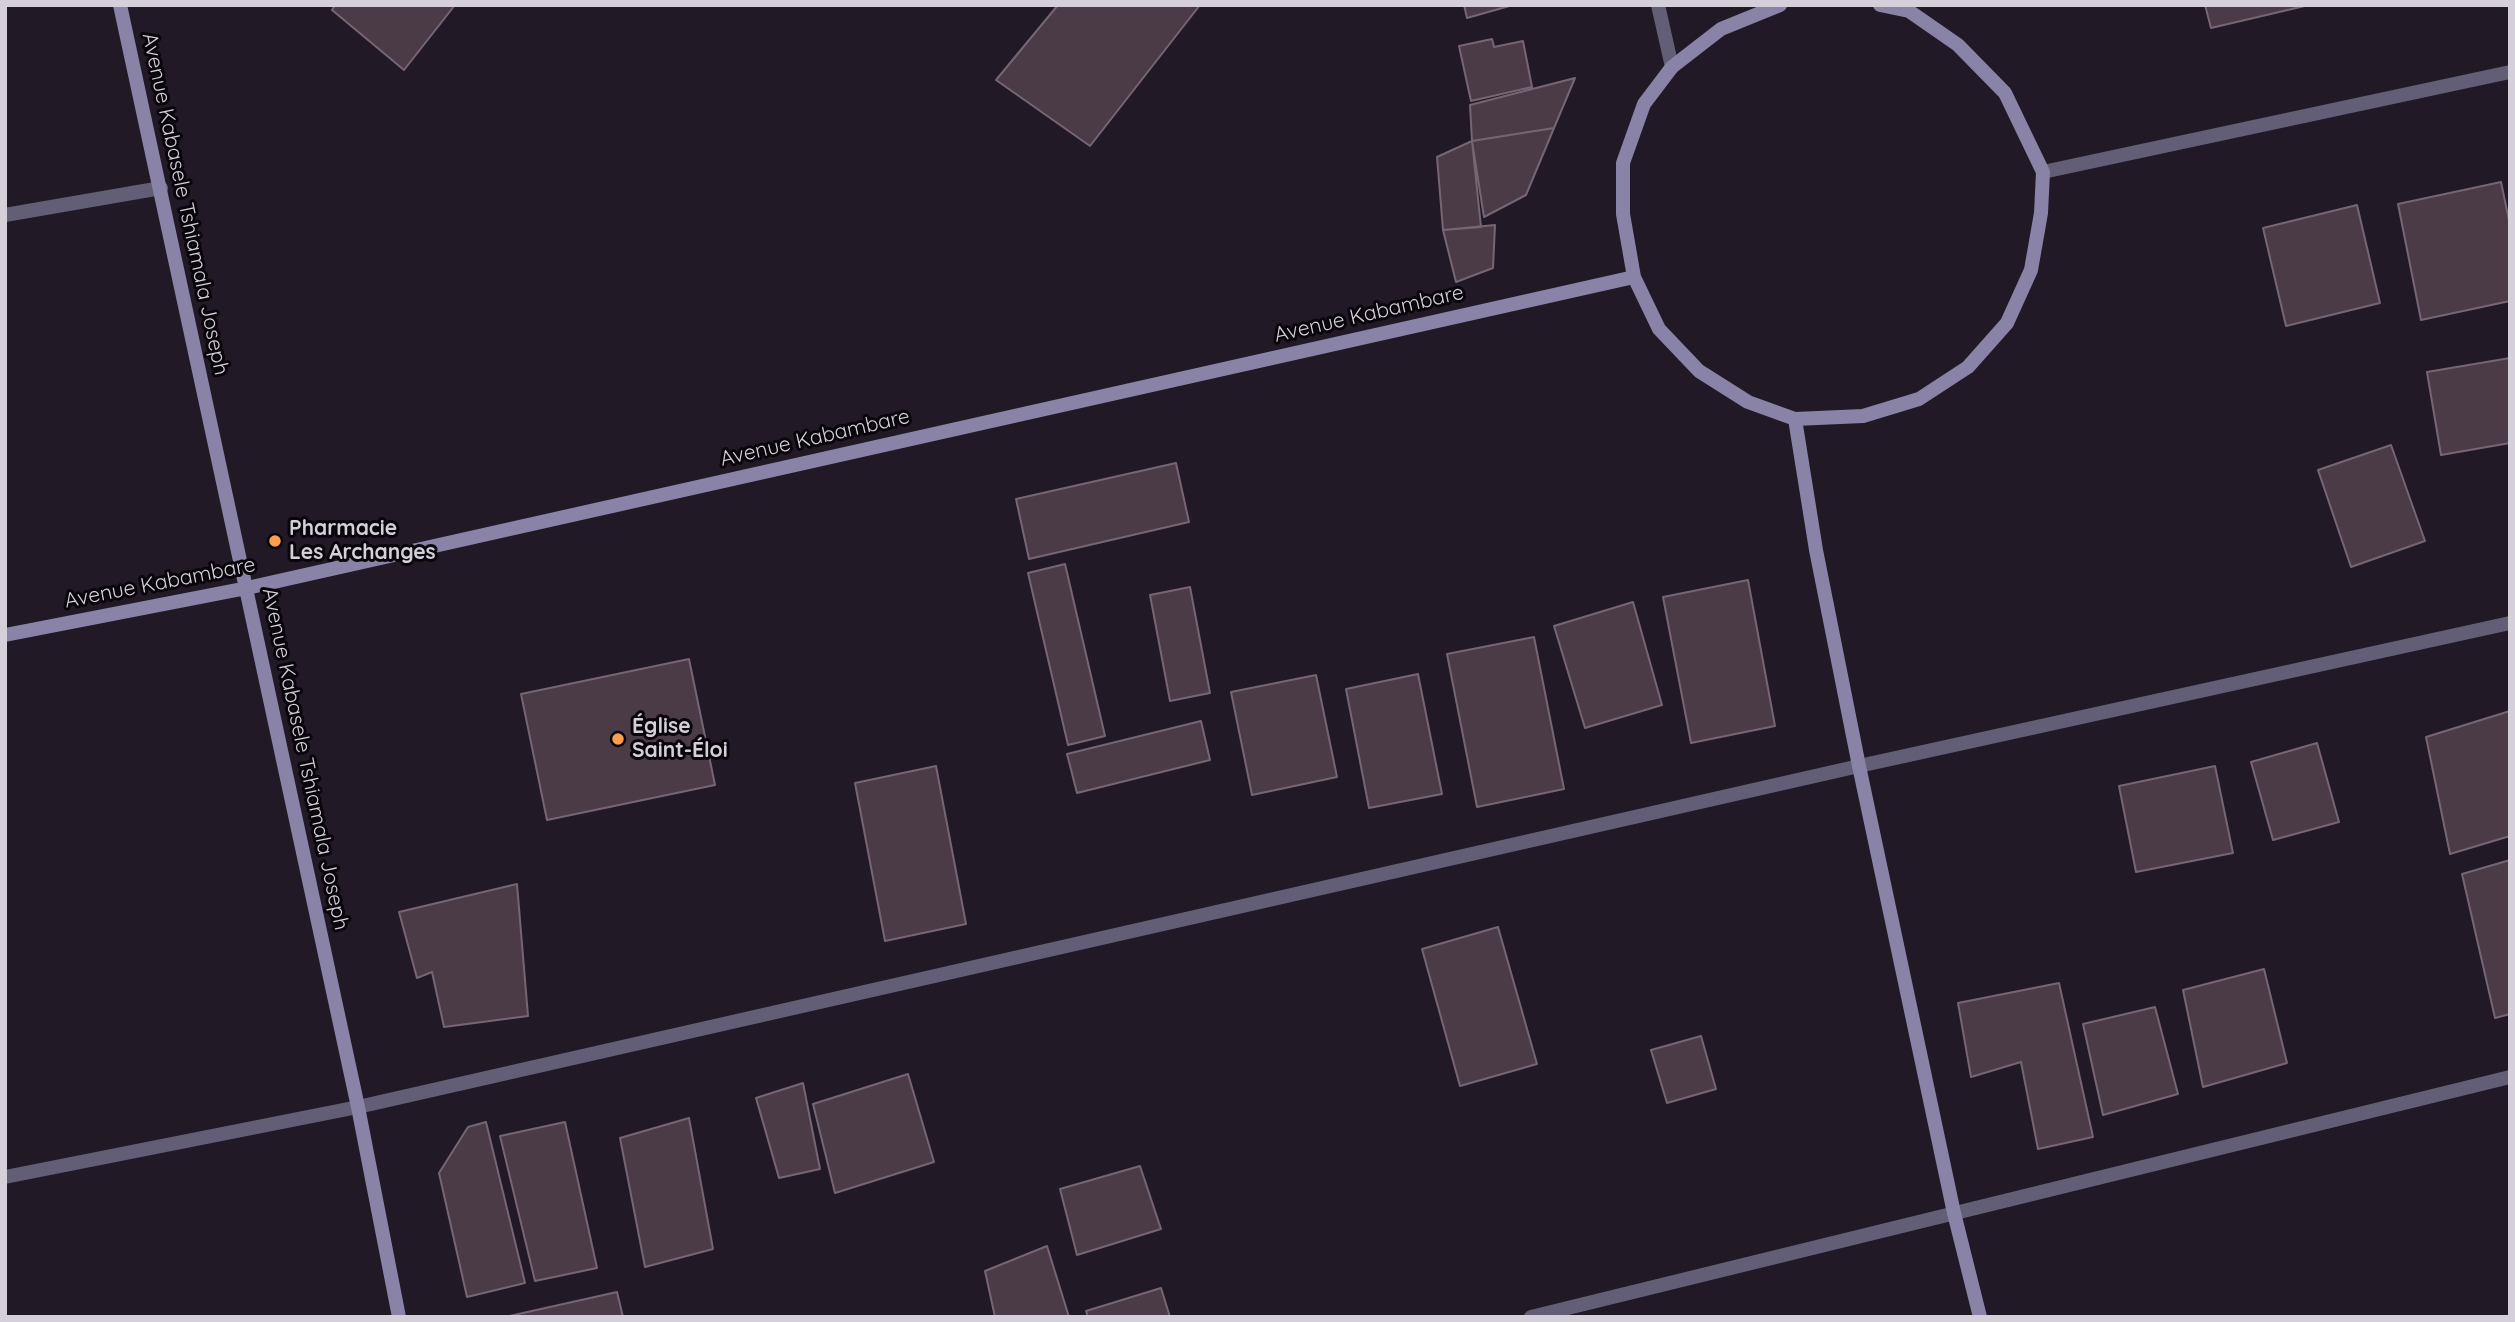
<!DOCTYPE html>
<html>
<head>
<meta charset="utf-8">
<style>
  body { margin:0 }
  #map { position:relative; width:2515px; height:1322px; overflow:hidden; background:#221927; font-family:Quicksand,sans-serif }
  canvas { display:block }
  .frame { position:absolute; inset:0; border:7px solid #d5cfd9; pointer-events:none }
</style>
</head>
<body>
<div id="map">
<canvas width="2515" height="1322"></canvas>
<div class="frame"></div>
</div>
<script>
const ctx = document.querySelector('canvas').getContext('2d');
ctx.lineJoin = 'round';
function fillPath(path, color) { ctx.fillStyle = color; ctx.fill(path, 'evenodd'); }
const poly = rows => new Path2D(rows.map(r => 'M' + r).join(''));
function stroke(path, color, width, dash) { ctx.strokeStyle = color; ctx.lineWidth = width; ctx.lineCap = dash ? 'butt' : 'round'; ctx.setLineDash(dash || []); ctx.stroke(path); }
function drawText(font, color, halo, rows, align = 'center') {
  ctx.font = font + ' Quicksand,sans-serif'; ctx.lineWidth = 6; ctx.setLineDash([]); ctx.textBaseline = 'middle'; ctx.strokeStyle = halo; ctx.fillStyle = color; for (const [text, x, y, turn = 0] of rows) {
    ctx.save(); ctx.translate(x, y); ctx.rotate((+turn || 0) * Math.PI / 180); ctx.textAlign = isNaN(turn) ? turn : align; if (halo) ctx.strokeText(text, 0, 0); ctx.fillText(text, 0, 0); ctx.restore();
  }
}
const building = poly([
  [335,5,455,5,404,70,332,10,335,5],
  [1058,5,1200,5,1090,146,996,80,1058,5],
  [1464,5,1513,5,1467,18,1464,5],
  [2205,5,2309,5,2211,28,2205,5],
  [1492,39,1494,47,1523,41,1532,87,1471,101,1459,46,1492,39],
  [1575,78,1554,128,1472,141,1470,105,1575,78],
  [1554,128,1526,195,1484,217,1472,141,1554,128],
  [1472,141,1481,227,1443,230,1437,157,1472,141],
  [2501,182,2510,225,2510,301,2421,320,2398,204,2501,182],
  [2357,205,2380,303,2286,326,2263,228,2357,205],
  [1495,225,1493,268,1456,282,1443,230,1495,225],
  [2510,358,2510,443,2441,455,2427,372,2510,358],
  [2391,445,2425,541,2351,567,2318,470,2391,445],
  [1176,463,1189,522,1029,559,1016,499,1176,463],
  [1065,564,1105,736,1068,745,1028,573,1065,564],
  [1748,580,1775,726,1691,743,1663,597,1748,580],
  [1190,587,1210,693,1170,701,1150,595,1190,587],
  [1633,602,1662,705,1585,728,1554,626,1633,602],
  [1534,637,1564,789,1477,807,1447,654,1534,637],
  [689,659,715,785,547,820,521,694,689,659],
  [1418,674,1442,794,1369,808,1346,689,1418,674],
  [1316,675,1337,777,1252,795,1231,692,1316,675],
  [2510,711,2510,836,2450,854,2426,737,2510,711],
  [1201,721,1210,760,1077,793,1067,754,1201,721],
  [2317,743,2339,822,2273,840,2251,762,2317,743],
  [936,766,966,924,885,941,855,783,936,766],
  [2215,766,2233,853,2136,872,2119,786,2215,766],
  [2510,860,2510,1014,2495,1018,2462,874,2510,860],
  [517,884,528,1016,444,1027,432,972,417,978,399,912,517,884],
  [1498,927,1537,1064,1460,1086,1422,949,1498,927],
  [2264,969,2287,1063,2203,1087,2183,990,2264,969],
  [2059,983,2093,1137,2038,1149,2021,1062,1971,1077,1958,1003,2059,983],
  [2155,1007,2178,1094,2103,1115,2083,1024,2155,1007],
  [1701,1036,1716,1089,1667,1103,1651,1050,1701,1036],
  [908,1074,934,1162,835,1193,813,1104,908,1074],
  [803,1083,820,1169,779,1178,756,1098,803,1083],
  [689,1118,713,1249,645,1267,620,1138,689,1118],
  [486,1122,525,1283,467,1297,439,1173,468,1127,486,1122],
  [565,1122,597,1268,535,1281,500,1136,565,1122],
  [1140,1166,1161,1229,1077,1255,1060,1189,1140,1166],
  [1047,1246,1069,1317,995,1317,985,1271,1047,1246],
  [1161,1288,1170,1317,1088,1317,1086,1311,1161,1288],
  [617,1292,623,1317,505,1317,617,1292]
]);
const street = poly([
  [1658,5,1672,67],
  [2043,172,2510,72],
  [5,215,161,188],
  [5,1177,358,1107,1859,766,2510,623],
  [1531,1317,2510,1077]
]);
const secondary = poly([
  [120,5,358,1107,399,1317],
  [1780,5,1721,29,1672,67,1644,104,1623,163,1623,214,1634,277,1659,329,1699,371,1748,402,1795,419,1863,416,1919,399,1968,367,2007,323,2031,270,2041,213,2043,172,2005,93,1958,45,1909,11,1880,5],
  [1795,419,1816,550,1859,766,1954,1213,1980,1317],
  [5,635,247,588,1634,277]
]);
const markers = [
  [275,541,7,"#fc9e52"],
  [618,739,7,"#fc9e52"]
];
const streetNames = [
  ["Avenue Kabasele Tshiamala Joseph",185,204,78],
  ["Avenue Kabambare",1369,314,-13],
  ["Avenue Kabambare",815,438,-13],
  ["Avenue Kabambare",160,583,-11],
  ["Avenue Kabasele Tshiamala Joseph",305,759,78]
];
const poiNames = [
  ["Pharmacie",289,529],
  ["Les Archanges",289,553],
  ["Église",632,727],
  ["Saint-Éloi",632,751]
];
fillPath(building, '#4b3b47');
stroke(building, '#766573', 2);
stroke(street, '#615e75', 14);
stroke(secondary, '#8983a8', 14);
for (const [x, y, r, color] of markers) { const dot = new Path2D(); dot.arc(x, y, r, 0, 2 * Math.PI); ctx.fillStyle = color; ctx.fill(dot); stroke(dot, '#09060b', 2.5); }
drawText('21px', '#d5cfd9', '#09060b', streetNames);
drawText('bold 21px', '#d5cfd9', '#09060b', poiNames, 'left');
</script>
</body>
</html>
